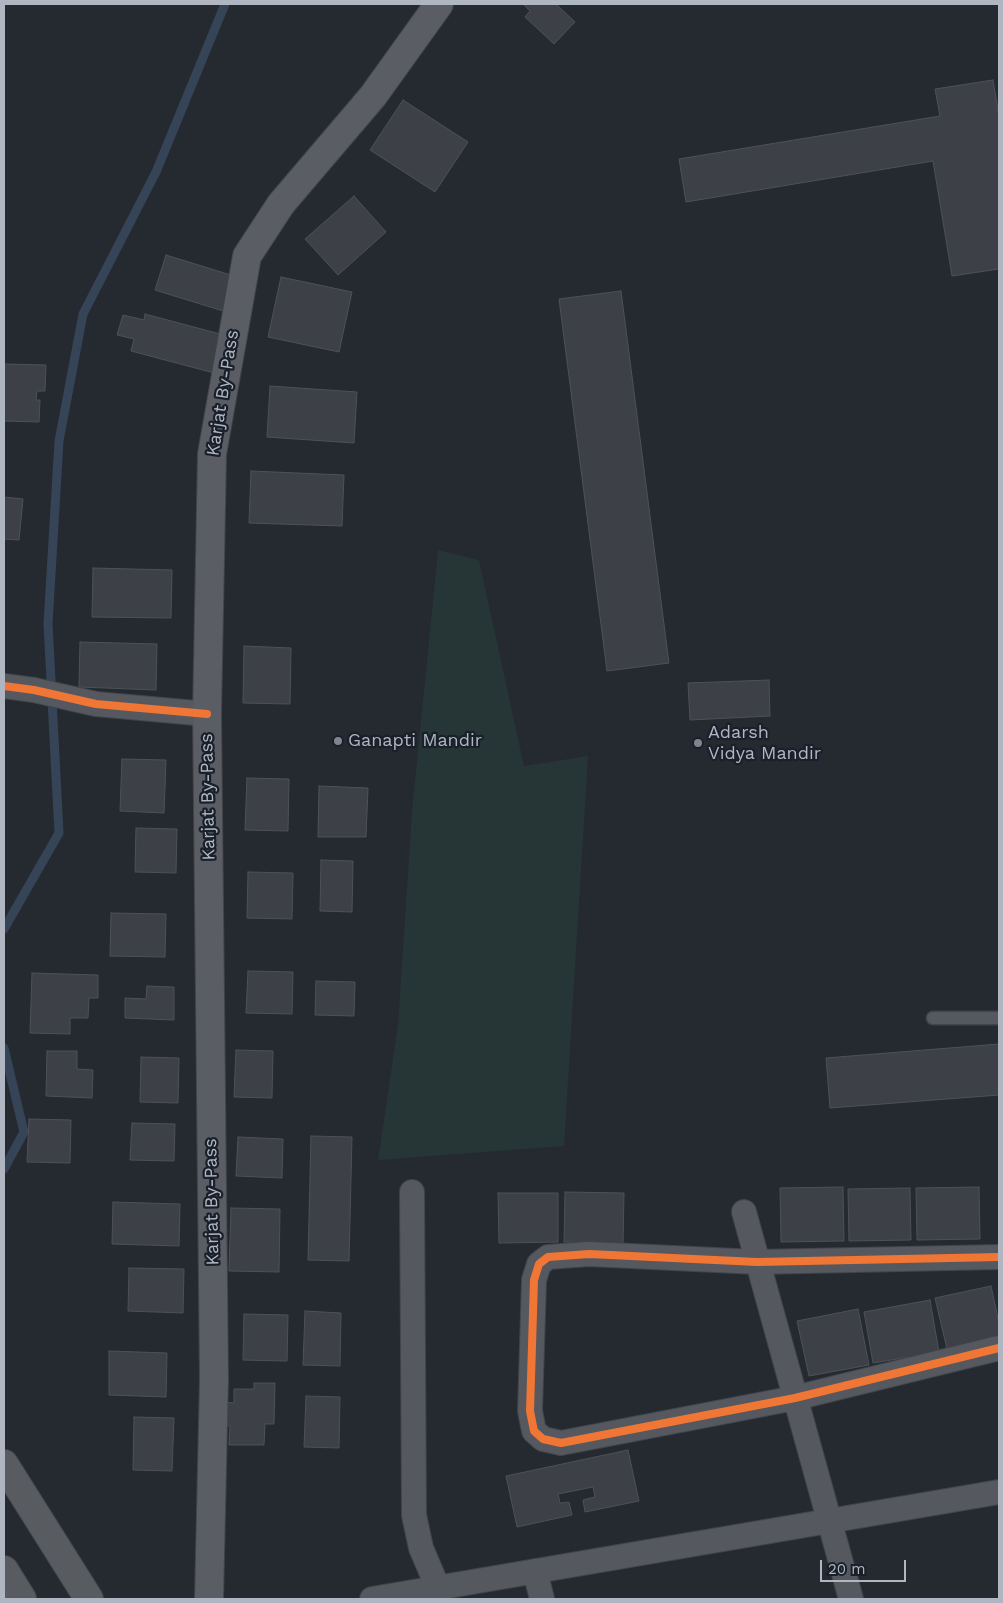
<!DOCTYPE html>
<html>
<head>
<meta charset="utf-8">
<style>
  body { margin:0 }
  #map { position:relative; width:1003px; height:1603px; overflow:hidden; background:#252a30; font-family:"Work Sans",sans-serif }
  canvas { display:block }
  .frame { position:absolute; inset:0; border:5px solid #afb6c2; pointer-events:none }
  .scale { position:absolute; left:820px; top:1560px; width:86px; height:22px; box-sizing:border-box; border:2px solid #afb6c2; border-top:0; padding-left:6px; font-size:15px; line-height:18px; white-space:nowrap; color:#afb6c2; -webkit-text-stroke:4px #1a202a; paint-order:stroke }
</style>
</head>
<body>
<div id="map">
<canvas width="1003" height="1603"></canvas>
<div class="frame"></div>
<div class="scale">20 m</div>
</div>
<script>
const ctx = document.querySelector('canvas').getContext('2d');
ctx.lineJoin = 'round';
function fillPath(path, color) { ctx.fillStyle = color; ctx.fill(path, 'evenodd'); }
const poly = rows => new Path2D(rows.map(r => 'M' + r).join(''));
function stroke(path, color, width, dash) { ctx.strokeStyle = color; ctx.lineWidth = width; ctx.lineCap = dash ? 'butt' : 'round'; ctx.setLineDash(dash || []); ctx.stroke(path); }
function drawText(font, color, halo, rows, align = 'center') {
  ctx.font = font + ' "Work Sans",sans-serif'; ctx.lineWidth = 4.5; ctx.setLineDash([]); ctx.textBaseline = 'middle'; ctx.strokeStyle = halo; ctx.fillStyle = color; for (const [text, x, y, turn = 0] of rows) {
    ctx.save(); ctx.translate(x, y); ctx.rotate((+turn || 0) * Math.PI / 180); ctx.textAlign = isNaN(turn) ? turn : align; if (halo) ctx.strokeText(text, 0, 0); ctx.fillText(text, 0, 0); ctx.restore();
  }
}
const green = poly([
  [438,550,479,560,524,766,588,756,564,1146,378,1160,398,1025,412,811]
]);
const stream = poly([
  [4,929,59,833,48,624,59,441,83,314,156,172,225,4],
  [4,1048,24,1132,4,1169]
]);
const building = poly([
  [523,4,556,4,575,22,554,44,525,17,530,11,523,4],
  [993,80,999,116,999,269,952,276,933,161,686,202,679,159,940,116,935,89,993,80],
  [403,100,468,142,435,192,370,150,403,100],
  [354,196,386,232,338,275,305,239,354,196],
  [166,255,234,276,223,311,155,290,166,255],
  [281,277,352,292,339,352,268,337,281,277],
  [621,291,669,663,607,671,559,299,621,291],
  [145,314,224,335,214,373,131,351,134,339,117,335,123,315,144,320,145,314],
  [4,364,46,365,45,391,37,391,36,400,40,400,39,422,4,421,4,364],
  [270,386,357,392,354,443,267,437,270,386],
  [251,471,344,475,342,526,249,523,251,471],
  [4,497,23,499,19,540,4,539,4,497],
  [93,568,172,570,171,618,92,617,93,568],
  [80,642,157,644,156,690,79,687,80,642],
  [244,646,291,648,290,704,243,703,244,646],
  [769,680,770,716,690,720,688,683,769,680],
  [122,759,166,760,164,813,120,811,122,759],
  [247,778,289,779,288,831,245,830,247,778],
  [319,786,368,788,366,837,318,837,319,786],
  [136,828,177,829,176,873,135,872,136,828],
  [321,860,353,861,352,912,320,911,321,860],
  [248,872,293,873,292,919,247,918,248,872],
  [111,913,166,914,165,957,110,956,111,913],
  [248,971,293,972,292,1014,246,1013,248,971],
  [32,973,98,975,98,998,89,998,88,1018,70,1018,70,1034,30,1033,32,973],
  [316,981,355,982,354,1016,315,1015,316,981],
  [147,986,174,987,174,1020,125,1018,125,998,146,999,147,986],
  [999,1044,999,1095,830,1108,826,1058,999,1044],
  [236,1050,273,1051,272,1098,234,1097,236,1050],
  [47,1051,77,1051,77,1069,93,1070,92,1098,46,1096,47,1051],
  [141,1057,179,1058,178,1103,140,1102,141,1057],
  [29,1119,71,1120,70,1163,27,1162,29,1119],
  [132,1123,175,1124,174,1161,130,1160,132,1123],
  [311,1136,352,1137,349,1261,308,1260,311,1136],
  [238,1137,283,1139,282,1178,236,1176,238,1137],
  [843,1187,844,1241,781,1242,780,1188,843,1187],
  [979,1187,980,1239,917,1240,916,1188,979,1187],
  [910,1188,911,1240,849,1241,848,1189,910,1188],
  [565,1192,624,1193,623,1244,564,1242,565,1192],
  [498,1193,558,1193,558,1242,499,1243,498,1193],
  [113,1202,180,1204,179,1246,112,1244,113,1202],
  [231,1208,280,1209,279,1272,229,1271,231,1208],
  [129,1268,184,1269,183,1313,128,1311,129,1268],
  [991,1286,999,1323,999,1338,947,1349,935,1298,991,1286],
  [930,1300,939,1352,873,1363,864,1312,930,1300],
  [858,1309,869,1365,809,1376,797,1321,858,1309],
  [305,1311,341,1313,340,1366,303,1365,305,1311],
  [244,1314,288,1315,287,1361,243,1360,244,1314],
  [109,1351,167,1353,166,1397,109,1395,109,1351],
  [254,1383,275,1383,274,1424,265,1424,264,1445,229,1445,230,1426,225,1425,225,1402,234,1403,234,1389,254,1389,254,1383],
  [306,1396,340,1397,339,1448,304,1447,306,1396],
  [134,1417,174,1418,172,1471,133,1470,134,1417],
  [628,1450,639,1501,585,1512,583,1500,595,1497,593,1487,558,1494,560,1503,569,1502,572,1515,517,1527,506,1476,628,1450]
]);
const service = poly([
  [933,1018,999,1018]
]);
const minor = poly([
  [4,686,34,690,96,704,207,714],
  [412,1192,414,1515,421,1548,438,1588],
  [744,1212,851,1599],
  [999,1257,757,1262,589,1254,548,1257,539,1264,534,1280,530,1411,534,1431,543,1439,561,1443,795,1398,999,1348],
  [535,1571,542,1599],
  [372,1599,999,1492]
]);
const secondary = poly([
  [209,1599,214,1379,207,714,212,454,247,256,281,204,373,96,439,4]
]);
const primary = poly([
  [4,1464,89,1599],
  [4,1570,22,1599]
]);
const cycleway = poly([
  [4,686,34,690,96,704,207,714],
  [999,1257,757,1262,589,1254,548,1257,539,1264,534,1280,530,1411,534,1431,543,1439,561,1443,795,1398,999,1348]
]);
const markers = [
  [338,741,5,"#7f858f"],
  [698,743,5,"#7f858f"]
];
const streetNames = [
  ["Karjat By-Pass",223,393,-81],
  ["Karjat By-Pass",208,797,-91],
  ["Karjat By-Pass",212,1202,-91]
];
const poiNames = [
  ["Adarsh",708,733],
  ["Vidya Mandir",708,754],
  ["Ganapti Mandir",348,741]
];
fillPath(green, '#263536');
stroke(stream, '#364458', 9);
fillPath(building, '#3d4147');
stroke(building, '#4d5158', 1);
stroke(service, '#414449', 15);
stroke(minor, '#414449', 26);
stroke(secondary, '#414449', 30);
stroke(primary, '#43464d', 30);
stroke(service, '#55585f', 12);
stroke(minor, '#55585f', 24);
stroke(secondary, '#5a5d64', 28);
stroke(primary, '#585b60', 28);
stroke(cycleway, '#f07635', 8);
for (const [x, y, r, color] of markers) { const dot = new Path2D(); dot.arc(x, y, r, 0, 2 * Math.PI); ctx.fillStyle = color; ctx.fill(dot); stroke(dot, '#1a202a', 2); }
drawText('18px', '#afb6c2', '#1a202a', streetNames);
drawText('18px', '#afb6c2', '#1a202a', poiNames, 'left');
</script>
</body>
</html>
